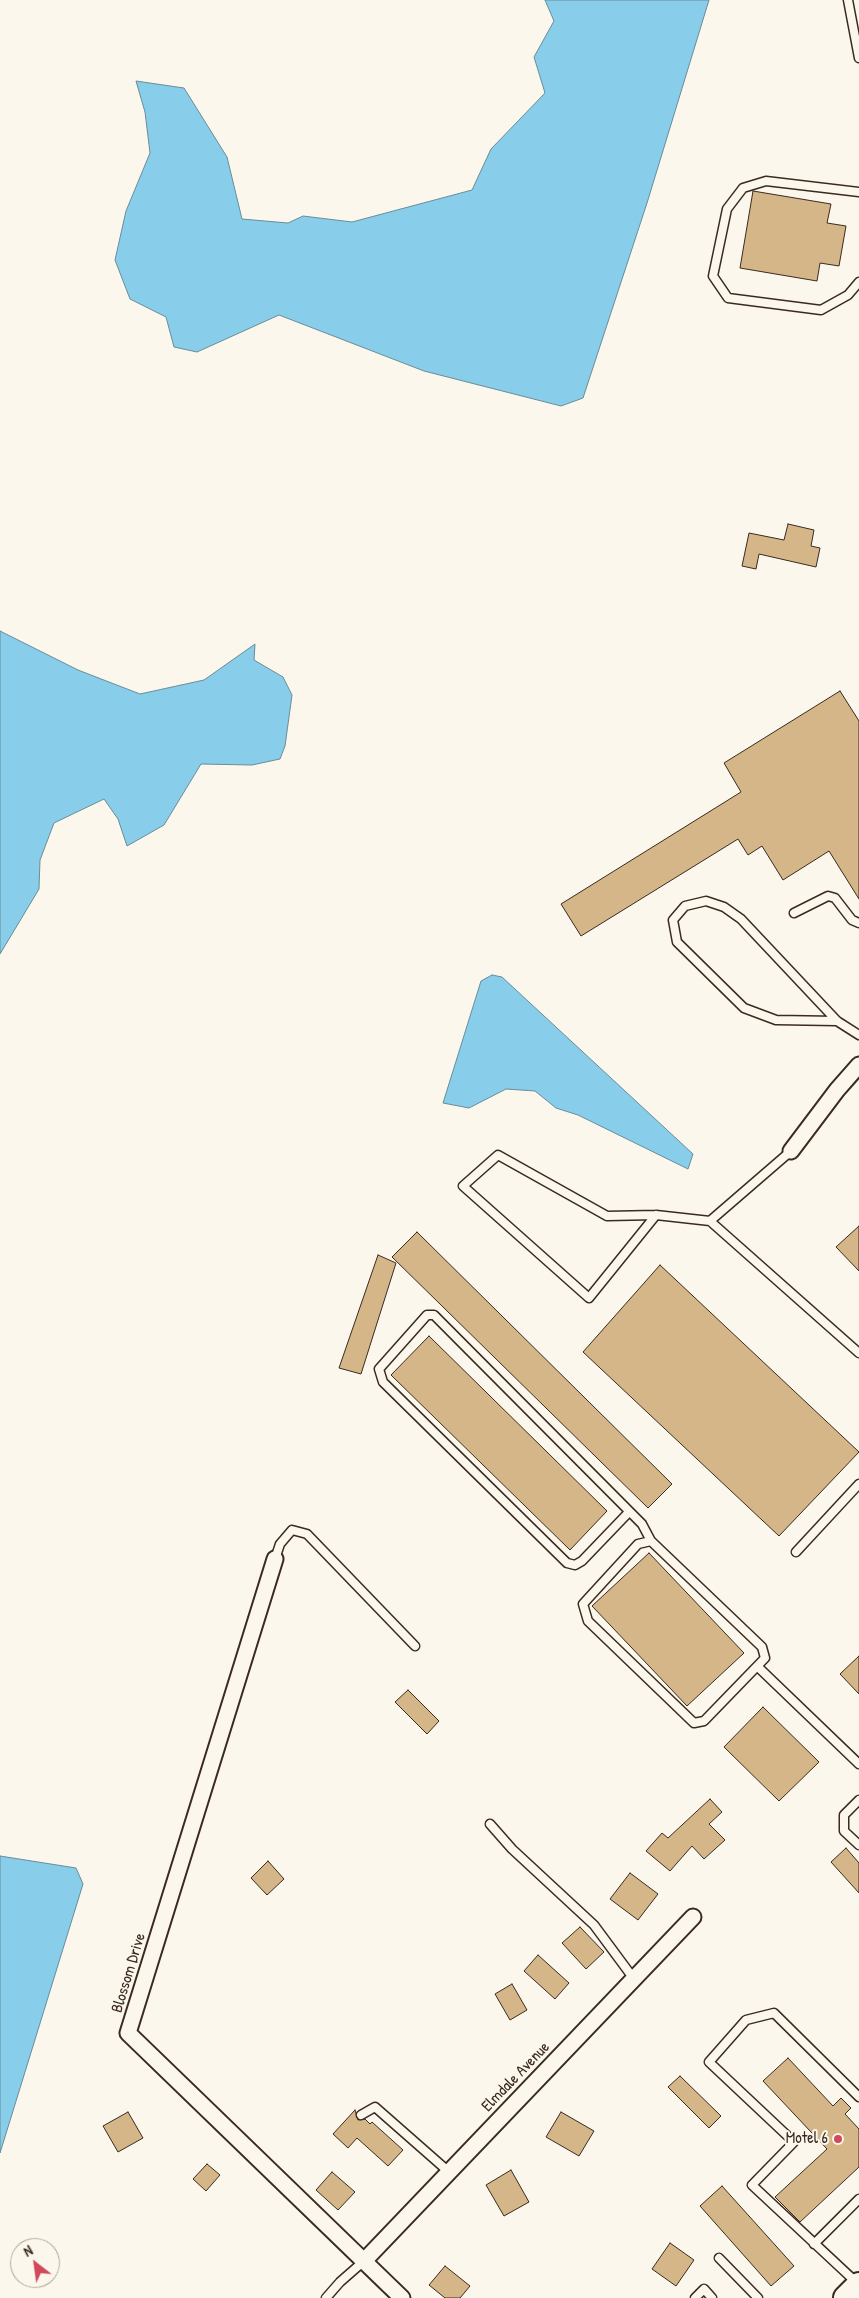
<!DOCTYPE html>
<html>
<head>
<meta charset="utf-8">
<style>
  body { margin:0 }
  #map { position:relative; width:859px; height:2298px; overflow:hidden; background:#fbf7ec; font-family:"Patrick Hand",sans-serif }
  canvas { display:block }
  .north { position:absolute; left:10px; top:2238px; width:50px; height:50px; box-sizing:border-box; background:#fbf7ec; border:1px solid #aea59a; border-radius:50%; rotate:330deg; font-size:14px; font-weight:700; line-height:20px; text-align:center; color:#3b2a1e }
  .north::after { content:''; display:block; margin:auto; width:18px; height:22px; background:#d1495b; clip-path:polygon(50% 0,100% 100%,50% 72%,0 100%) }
</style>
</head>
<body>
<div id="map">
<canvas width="859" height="2298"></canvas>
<div class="north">N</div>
</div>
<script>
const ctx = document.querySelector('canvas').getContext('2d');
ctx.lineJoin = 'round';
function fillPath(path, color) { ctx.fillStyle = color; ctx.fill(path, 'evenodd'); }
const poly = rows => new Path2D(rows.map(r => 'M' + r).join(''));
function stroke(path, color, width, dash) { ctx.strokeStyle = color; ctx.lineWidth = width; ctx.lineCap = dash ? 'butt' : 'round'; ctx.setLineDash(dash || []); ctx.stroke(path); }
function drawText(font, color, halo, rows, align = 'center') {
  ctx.font = font + ' "Patrick Hand",sans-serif'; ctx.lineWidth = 4; ctx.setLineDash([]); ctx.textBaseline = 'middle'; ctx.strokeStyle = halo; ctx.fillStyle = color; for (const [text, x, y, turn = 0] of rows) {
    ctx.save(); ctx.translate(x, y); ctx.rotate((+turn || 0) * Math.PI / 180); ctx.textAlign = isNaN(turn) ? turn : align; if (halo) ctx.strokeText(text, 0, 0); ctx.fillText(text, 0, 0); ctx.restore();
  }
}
const water = poly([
  [545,0,709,0,647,203,583,398,561,406,424,371,279,315,197,352,174,347,166,317,130,299,115,260,126,211,150,153,145,112,136,81,184,88,227,157,242,219,288,223,303,216,352,222,472,190,491,149,545,93,534,57,554,21,545,0],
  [0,631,78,670,140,694,204,680,255,644,254,660,283,677,292,695,285,746,280,759,252,765,201,764,164,825,127,846,118,819,104,799,54,823,40,860,39,889,0,954,0,631],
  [492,975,502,977,693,1154,688,1169,578,1115,556,1108,535,1091,506,1089,469,1108,443,1103,481,981,492,975],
  [0,1856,76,1868,83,1884,0,2153,0,1856]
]);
const building = poly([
  [753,191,831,204,827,223,846,226,839,266,820,263,817,281,740,268,753,191],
  [788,524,814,530,811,546,820,548,816,567,759,554,756,569,742,566,749,533,784,540,788,524],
  [840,691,859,721,859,899,829,851,783,880,762,846,748,855,738,839,581,936,561,904,741,792,724,763,840,691],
  [859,1226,859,1271,836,1247,859,1226],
  [417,1232,672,1484,648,1508,392,1257,417,1232],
  [378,1255,396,1263,361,1374,339,1368,378,1255],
  [660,1265,859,1452,779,1536,583,1352,660,1265],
  [429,1336,607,1511,570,1550,391,1375,429,1336],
  [649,1553,744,1653,687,1706,592,1606,649,1553],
  [859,1656,859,1694,840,1674,859,1656],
  [408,1690,439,1721,427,1734,395,1702,408,1690],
  [763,1707,819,1762,779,1801,724,1747,763,1707],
  [710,1799,722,1812,709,1824,725,1840,704,1859,692,1846,670,1871,646,1851,662,1833,668,1838,710,1799],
  [846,1848,859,1863,859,1893,831,1862,846,1848],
  [268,1861,284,1879,267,1895,251,1878,268,1861],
  [630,1873,658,1894,638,1920,610,1899,630,1873],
  [580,1927,604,1952,586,1969,562,1943,580,1927],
  [538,1955,569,1983,555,1999,524,1971,538,1955],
  [512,1984,527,2010,510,2020,495,1994,512,1984],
  [788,2058,833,2106,841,2098,851,2108,845,2114,859,2129,859,2167,800,2222,775,2197,827,2149,763,2081,788,2058],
  [680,2076,721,2116,709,2128,668,2087,680,2076],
  [355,2110,358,2120,365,2119,370,2124,372,2122,403,2150,388,2166,357,2138,348,2148,333,2134,355,2110],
  [128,2112,143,2138,118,2152,103,2126,128,2112],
  [561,2112,594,2131,579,2156,546,2137,561,2112],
  [207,2164,220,2175,206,2191,193,2179,207,2164],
  [511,2170,529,2202,504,2216,486,2185,511,2170],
  [332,2172,355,2192,338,2210,316,2190,332,2172],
  [722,2186,794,2266,771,2286,700,2206,722,2186],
  [670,2243,694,2260,676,2286,652,2269,670,2243],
  [445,2266,470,2286,460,2298,445,2298,429,2285,445,2266]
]);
const service = poly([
  [848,0,859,58],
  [859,192,766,181,743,188,727,209,713,276,728,298,821,310,848,295,859,282],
  [794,913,828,896,835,898,852,920,859,923],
  [837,1021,776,1020,744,1008,677,942,673,920,685,906,706,901,724,907,741,919,837,1021,859,1035],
  [791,1151,710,1221,859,1353],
  [656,1215,589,1298,463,1186,498,1155,607,1216,656,1215,710,1221],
  [629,1512,582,1561,575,1565,567,1563,383,1382,379,1369,427,1315,434,1315,642,1524,651,1541],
  [651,1541,762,1647,765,1658,704,1721,694,1723,588,1621,583,1604,638,1544,651,1541],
  [796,1552,859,1484],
  [275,1559,280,1544,292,1530,307,1534,415,1646],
  [758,1667,859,1764],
  [859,1800,844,1815,844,1831,859,1845],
  [490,1824,512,1849,594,1925,634,1979],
  [361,2115,375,2107,449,2172],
  [814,2244,859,2199],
  [719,2258,758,2298],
  [857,2283,752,2185,794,2142,709,2062,746,2020,774,2013,859,2097],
  [326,2298,340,2282,364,2261],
  [695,2298,704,2289,712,2298]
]);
const minor = poly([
  [791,1151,837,1090,859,1065],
  [275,1559,128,2033,402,2298],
  [364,2261,693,1917]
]);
const primary = poly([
  [846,2298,859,2285]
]);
const markers = [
  [838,2139,5,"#d1495b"]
];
const streetNames = [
  ["Blossom Drive",129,1973,-73],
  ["Elmdale Avenue",516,2077,-46]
];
const poiNames = [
  ["Motel 6",828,2139]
];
fillPath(water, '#88cde9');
stroke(water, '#698c98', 1);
fillPath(building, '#d4b688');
stroke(building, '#3b2a1e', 1);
stroke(service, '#3b2a1e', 11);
stroke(minor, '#3b2a1e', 19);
stroke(primary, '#3b2a1e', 28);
stroke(service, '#fbf7ec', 8);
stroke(minor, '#fbf7ec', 15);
stroke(primary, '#fbf7ec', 24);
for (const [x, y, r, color] of markers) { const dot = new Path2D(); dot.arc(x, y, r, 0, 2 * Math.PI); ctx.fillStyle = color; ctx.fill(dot); stroke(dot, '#fbf7ec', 2); }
drawText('16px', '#3b2a1e', '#fbf7ec', streetNames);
drawText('16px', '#3b2a1e', '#fbf7ec', poiNames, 'right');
</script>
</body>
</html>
